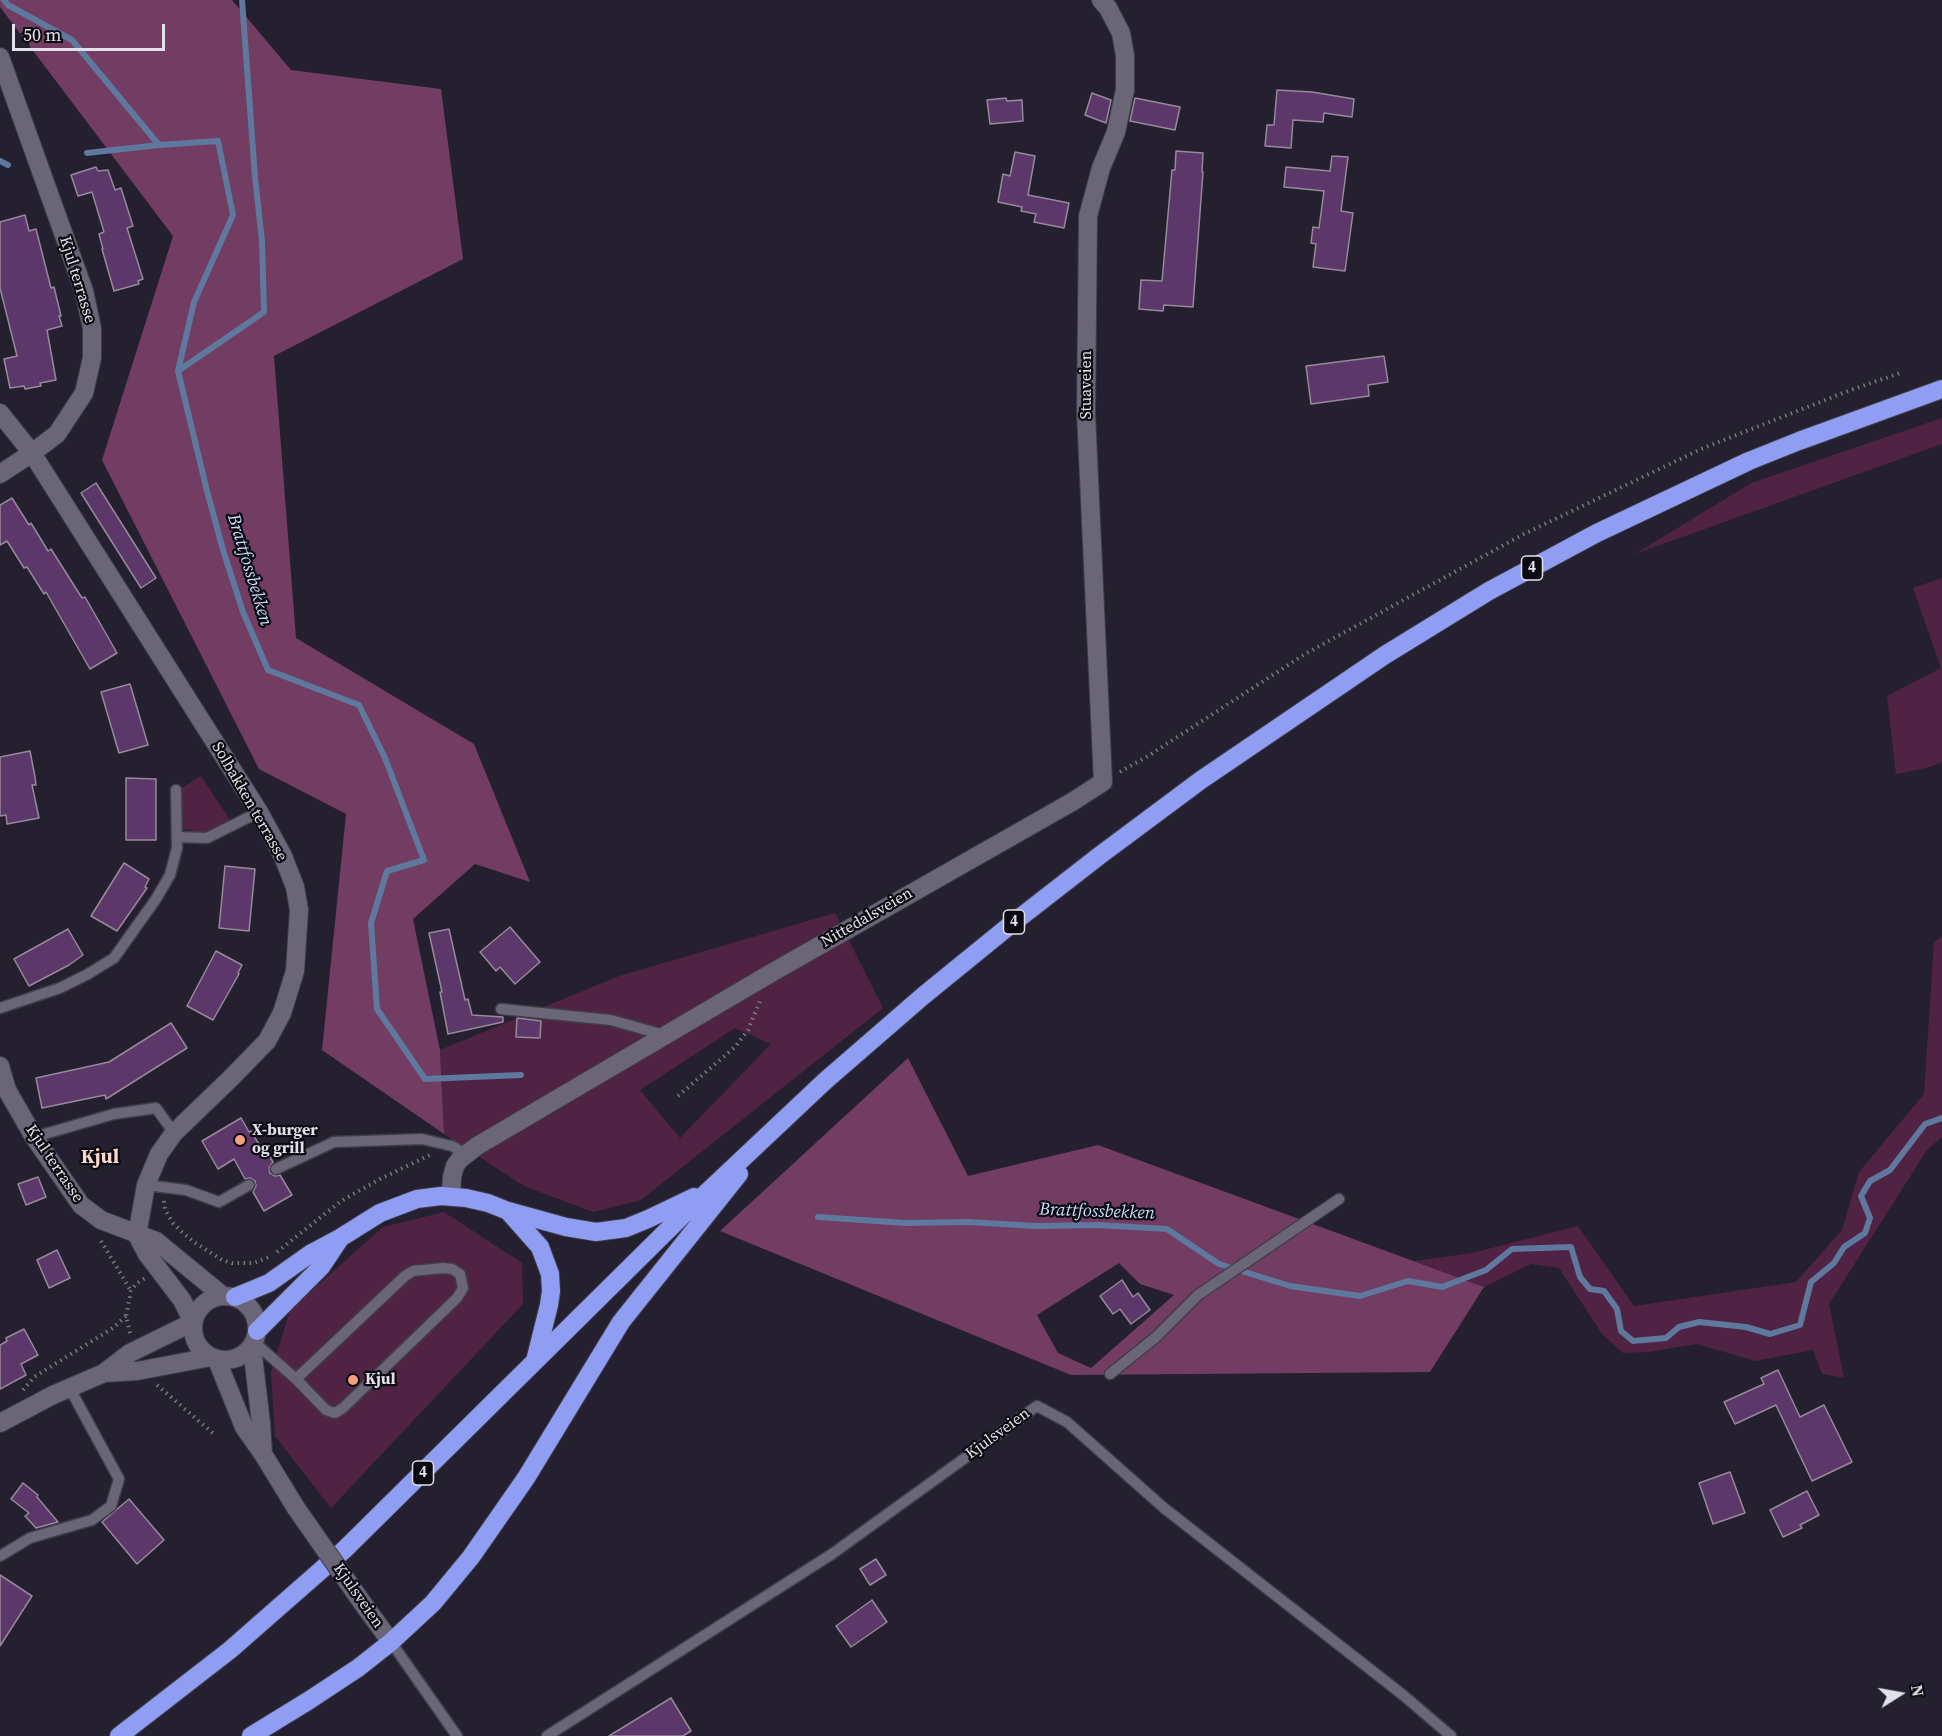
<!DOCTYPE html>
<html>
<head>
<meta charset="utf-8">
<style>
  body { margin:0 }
  #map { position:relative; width:1942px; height:1736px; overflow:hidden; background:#24202f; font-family:"Source Serif 4",serif }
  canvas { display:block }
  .north { position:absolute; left:1870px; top:1664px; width:60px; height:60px; -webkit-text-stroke:4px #0c0b11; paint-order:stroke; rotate:79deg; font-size:16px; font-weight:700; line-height:24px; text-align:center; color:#e2e0ea }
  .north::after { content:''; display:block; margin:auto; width:21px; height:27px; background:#e2e0ea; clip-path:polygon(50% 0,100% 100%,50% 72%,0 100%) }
  .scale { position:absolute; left:12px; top:24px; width:153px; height:27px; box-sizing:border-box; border:3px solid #e2e0ea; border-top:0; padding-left:8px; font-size:18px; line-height:21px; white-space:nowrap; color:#e2e0ea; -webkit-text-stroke:4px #0c0b11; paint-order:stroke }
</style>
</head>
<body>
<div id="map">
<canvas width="1942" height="1736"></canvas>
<div class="north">N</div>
<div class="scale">50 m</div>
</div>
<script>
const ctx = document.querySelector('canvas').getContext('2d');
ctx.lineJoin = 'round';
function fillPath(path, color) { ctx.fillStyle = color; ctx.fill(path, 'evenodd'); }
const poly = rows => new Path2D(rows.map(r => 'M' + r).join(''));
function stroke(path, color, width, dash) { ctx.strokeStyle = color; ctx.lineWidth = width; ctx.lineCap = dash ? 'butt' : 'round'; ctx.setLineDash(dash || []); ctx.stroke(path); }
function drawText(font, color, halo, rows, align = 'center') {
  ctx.font = font + ' "Source Serif 4",serif'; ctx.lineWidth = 4.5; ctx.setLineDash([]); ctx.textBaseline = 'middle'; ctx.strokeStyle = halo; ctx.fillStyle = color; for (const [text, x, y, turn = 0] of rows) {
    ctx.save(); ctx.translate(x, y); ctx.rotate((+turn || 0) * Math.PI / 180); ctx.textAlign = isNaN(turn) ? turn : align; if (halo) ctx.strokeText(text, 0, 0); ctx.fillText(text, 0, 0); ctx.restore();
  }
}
const green = poly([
  [1942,418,1942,444,1635,554,1751,483],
  [1942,578,1942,762,1927,768,1896,774,1887,696,1941,668,1913,588],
  [201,776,230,820,204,832,182,829,180,789],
  [835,913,883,1008,641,1200,593,1212,524,1186,444,1134,440,1050,619,976],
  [735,1028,771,1044,680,1138,640,1090],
  [1942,936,1942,1137,1927,1150,1829,1304,1844,1378,1822,1374,1813,1350,1755,1361,1697,1344,1648,1352,1623,1353,1602,1334,1559,1268,1531,1264,1484,1287,1414,1261,1472,1253,1578,1226,1634,1306,1796,1282,1842,1230,1859,1172,1924,1094,1934,942],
  [444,1212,522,1263,523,1304,331,1508,275,1436,271,1372,290,1310,383,1227]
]);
const forest = poly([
  [0,0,232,0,291,70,441,89,463,259,274,356,296,638,474,744,530,882,475,864,413,919,440,1050,444,1134,322,1050,346,814,259,769,102,460,173,236,0,7],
  [908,1058,968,1176,1098,1145,1484,1287,1430,1372,1071,1375,720,1231],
  [1119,1263,1140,1284,1174,1295,1091,1368,1058,1353,1037,1315]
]);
const stream = poly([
  [4,0,8,5,72,40,159,145],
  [87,153,159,145,218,141,233,215,194,302,178,371,207,491,223,550,243,612,268,670,359,705,385,758,424,860,387,871,371,923,377,1009,425,1079,521,1075],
  [0,161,8,165],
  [178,371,264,312,262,241,255,177,242,0],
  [818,1217,906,1223,968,1222,1036,1226,1098,1225,1167,1229,1219,1264,1290,1286,1360,1296,1408,1281,1442,1287,1486,1270,1512,1249,1571,1247,1580,1277,1590,1289,1604,1291,1617,1309,1621,1331,1633,1341,1666,1338,1679,1327,1699,1322,1746,1327,1770,1334,1800,1325,1811,1282,1834,1263,1844,1247,1865,1233,1870,1218,1861,1196,1870,1181,1890,1170,1925,1124,1942,1118]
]);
const building = poly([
  [1277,90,1312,92,1354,99,1352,117,1324,113,1323,122,1293,120,1291,148,1265,146,1267,125,1274,125,1277,90],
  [1092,93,1111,100,1106,123,1085,115,1092,93],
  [1006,98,1007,101,1022,100,1023,121,990,124,987,100,1006,98],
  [1135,98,1180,107,1175,130,1130,121,1135,98],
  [1176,151,1203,153,1202,172,1203,172,1193,307,1164,305,1163,311,1139,309,1141,280,1162,281,1172,170,1175,170,1176,151],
  [1015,152,1035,156,1028,195,1069,203,1064,228,1034,222,1036,214,1021,211,1022,207,998,202,1003,174,1010,176,1015,152],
  [1332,156,1348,157,1341,211,1353,213,1345,271,1313,267,1316,244,1311,243,1313,227,1319,228,1324,191,1284,187,1286,167,1330,171,1332,156],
  [96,167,98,171,108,170,115,190,121,188,133,226,127,228,143,279,138,281,139,284,114,291,102,249,103,249,99,234,104,232,92,192,78,196,71,175,96,167],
  [25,215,29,231,36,229,51,288,54,287,61,316,59,316,62,326,47,330,56,380,40,383,41,386,25,389,24,386,10,388,4,359,17,356,0,288,0,222,25,215],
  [1384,356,1388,382,1368,385,1369,396,1311,404,1306,366,1384,356],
  [96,483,156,578,141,588,81,493,96,483],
  [12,498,29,525,31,523,48,551,51,549,82,598,85,597,117,653,90,669,46,592,44,594,27,567,24,568,7,541,0,545,0,505,12,498],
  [130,684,148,745,119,753,101,692,130,684],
  [30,751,35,777,36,785,32,785,39,818,7,824,6,815,0,816,0,757,30,751],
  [126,778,156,779,156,840,126,840,126,778],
  [124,863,149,879,145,887,147,888,117,931,91,916,124,863],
  [225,866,255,869,249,931,219,928,225,866],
  [510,927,540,962,515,984,500,967,496,971,480,952,510,927],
  [68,929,83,955,69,965,29,986,14,959,68,929],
  [449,929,465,1000,468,999,472,1015,503,1017,503,1022,448,1034,440,992,442,992,429,933,449,929],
  [216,951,242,965,238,973,239,974,213,1020,187,1006,216,951],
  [517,1018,541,1021,540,1038,516,1037,517,1018],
  [171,1023,187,1048,106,1099,105,1095,42,1108,36,1078,109,1062,171,1023],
  [241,1118,249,1132,251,1131,263,1151,266,1150,273,1162,269,1168,270,1173,275,1176,280,1175,292,1195,264,1211,253,1192,256,1186,255,1181,250,1178,245,1179,234,1159,218,1169,202,1141,241,1118],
  [38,1177,46,1197,26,1205,18,1184,38,1177],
  [57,1250,70,1278,49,1288,37,1260,57,1250],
  [1122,1280,1133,1297,1138,1293,1150,1310,1131,1324,1120,1309,1113,1314,1100,1296,1122,1280],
  [24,1329,38,1355,21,1364,26,1375,0,1389,0,1345,7,1341,6,1338,24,1329],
  [1778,1370,1800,1417,1824,1405,1852,1462,1812,1481,1776,1405,1735,1424,1724,1402,1764,1384,1761,1378,1778,1370],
  [1730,1472,1745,1513,1713,1524,1699,1483,1730,1472],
  [23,1483,38,1495,37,1497,58,1522,36,1528,25,1516,29,1513,11,1499,23,1483],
  [1807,1491,1819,1515,1800,1525,1802,1528,1783,1537,1770,1510,1807,1491],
  [129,1499,164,1540,137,1564,102,1522,129,1499],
  [876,1559,886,1575,870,1585,860,1569,876,1559],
  [0,1575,32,1596,0,1646,0,1575],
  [872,1600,887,1622,851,1647,836,1626,872,1600],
  [671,1698,691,1731,683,1736,609,1736,671,1698]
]);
const path = poly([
  [1120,772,1148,756,1305,654,1522,535,1701,449,1848,391,1900,373],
  [678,1096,735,1047,748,1030,760,1001],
  [164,1201,165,1210,173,1223,182,1232,194,1242,222,1260,232,1263,254,1263,271,1256],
  [101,1241,131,1291],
  [277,1252,341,1201,380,1179,430,1155],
  [130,1333,126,1316,131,1291,136,1284,145,1278],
  [157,1385,215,1435],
  [23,1390,34,1377,113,1328,126,1316]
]);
const lane = poly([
  [177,837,207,838,259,812],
  [0,1008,60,988,88,974,114,958,156,899,170,875,177,848,176,790],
  [501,1009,611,1020,664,1035],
  [34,1137,114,1114,156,1108,174,1133],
  [276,1169,334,1142,422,1139,452,1146,466,1154],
  [146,1185,186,1190,219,1202,249,1185],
  [254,1342,296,1379,326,1410,335,1413,343,1408,457,1298,463,1288,460,1274,452,1269,443,1268,413,1271,405,1276,296,1379],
  [1110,1374,1156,1337,1198,1295,1339,1199],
  [0,1556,30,1538,92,1520,111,1506,119,1479,69,1387],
  [391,1642,457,1736],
  [547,1736,832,1554,1037,1406,1067,1422,1164,1508,1403,1695,1451,1736]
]);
const street = poly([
  [0,57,84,291,92,328,92,358,84,393,57,434,32,453,0,474],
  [0,413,32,453,259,812,283,856,295,887,299,910,295,971,282,1013,267,1041,232,1077,174,1133,159,1154,146,1185,137,1235],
  [0,1066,7,1090,34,1137,81,1205,101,1220,156,1241,223,1296],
  [451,1196,452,1177,455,1166,460,1159,477,1146,773,972,1072,802,1103,782,1086,413,1088,216,1101,168,1116,132,1125,90,1125,56,1121,33,1108,8,1101,0],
  [137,1235,147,1254,182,1300,193,1322]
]);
const secondary = poly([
  '193 1328a32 32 0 1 1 64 0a32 32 0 1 1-64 0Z',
  [252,1347,261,1423,263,1454],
  [217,1360,244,1427,263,1454,296,1508],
  [104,1373,137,1371,211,1357],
  [0,1423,53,1395,104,1373,130,1353,193,1322],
  [366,1608,391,1642]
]);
const highway = poly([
  [508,1211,540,1247,550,1274,551,1291,549,1305,535,1361],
  [235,1297,269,1283,310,1254,340,1238,380,1213,417,1199,441,1196,466,1198,488,1203,508,1211,566,1227,596,1232,626,1228,648,1219,694,1197],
  [257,1331,321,1267,339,1240],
  [119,1736,230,1650,344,1550,687,1211,825,1081,923,996,1009,926,1099,856,1201,780,1385,655,1489,591,1597,533,1749,461,1799,441,1942,389],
  [251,1736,308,1701,358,1668,391,1642,433,1603,471,1557,526,1478,621,1322,739,1174]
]);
const secondaryBridge = poly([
  [296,1508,366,1608]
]);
const markers = [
  [240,1140,6,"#f3a082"],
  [353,1380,6,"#f3a082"]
];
const shields = [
  [1532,568,21],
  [1014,922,21],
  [423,1473,21]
];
const shieldNames = [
  ["4",1532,568],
  ["4",1014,922],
  ["4",423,1473]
];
const streetNames = [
  ["Kjul terrasse",77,280,73],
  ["Stuaveien",1087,385,-90],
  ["Solbakken terrasse",249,802,60],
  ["Nittedalsveien",867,918,-30],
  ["Kjul terrasse",54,1164,56],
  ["Kjulsveien",998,1434,-36],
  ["Kjulsveien",358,1596,55]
];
const poiNames = [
  ["X-burger",252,1131],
  ["og grill",252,1149],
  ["Kjul",365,1380]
];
const waterNames = [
  ["Brattfossbekken",249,570,73],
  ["Brattfossbekken",1097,1212,2]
];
const quarterNames = [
  ["Kjul",100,1158]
];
fillPath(green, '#502344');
fillPath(forest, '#723c63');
stroke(stream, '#5e789e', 6);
fillPath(building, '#5c3769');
stroke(building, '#96899a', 1.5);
stroke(lane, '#403d4a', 13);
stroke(street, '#403d4a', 20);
stroke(secondary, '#403d4a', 20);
stroke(highway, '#403d4a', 20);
stroke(path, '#7a7784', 4, [1.5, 4.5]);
stroke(lane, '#6a6678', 10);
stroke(street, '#6a6678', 18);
stroke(secondary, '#6a6678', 18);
stroke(highway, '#8f9df2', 18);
stroke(secondaryBridge, '#403d4a', 20, []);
stroke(secondaryBridge, '#6a6678', 18);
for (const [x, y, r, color] of markers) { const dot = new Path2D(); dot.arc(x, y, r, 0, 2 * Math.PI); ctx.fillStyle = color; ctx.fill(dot); stroke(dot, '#0c0b11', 2); }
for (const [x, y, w] of shields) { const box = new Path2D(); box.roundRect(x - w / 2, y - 12, w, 24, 4.5); ctx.fillStyle = '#0c0b11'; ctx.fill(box); stroke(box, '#e2e0ea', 1.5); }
drawText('bold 15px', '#e2e0ea', null, shieldNames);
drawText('16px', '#e2e0ea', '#0c0b11', streetNames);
drawText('bold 16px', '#e2e0ea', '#0c0b11', poiNames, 'left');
drawText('italic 18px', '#c7dffd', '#0c0b11', waterNames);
drawText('bold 20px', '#f8d8cc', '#0c0b11', quarterNames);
</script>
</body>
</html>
